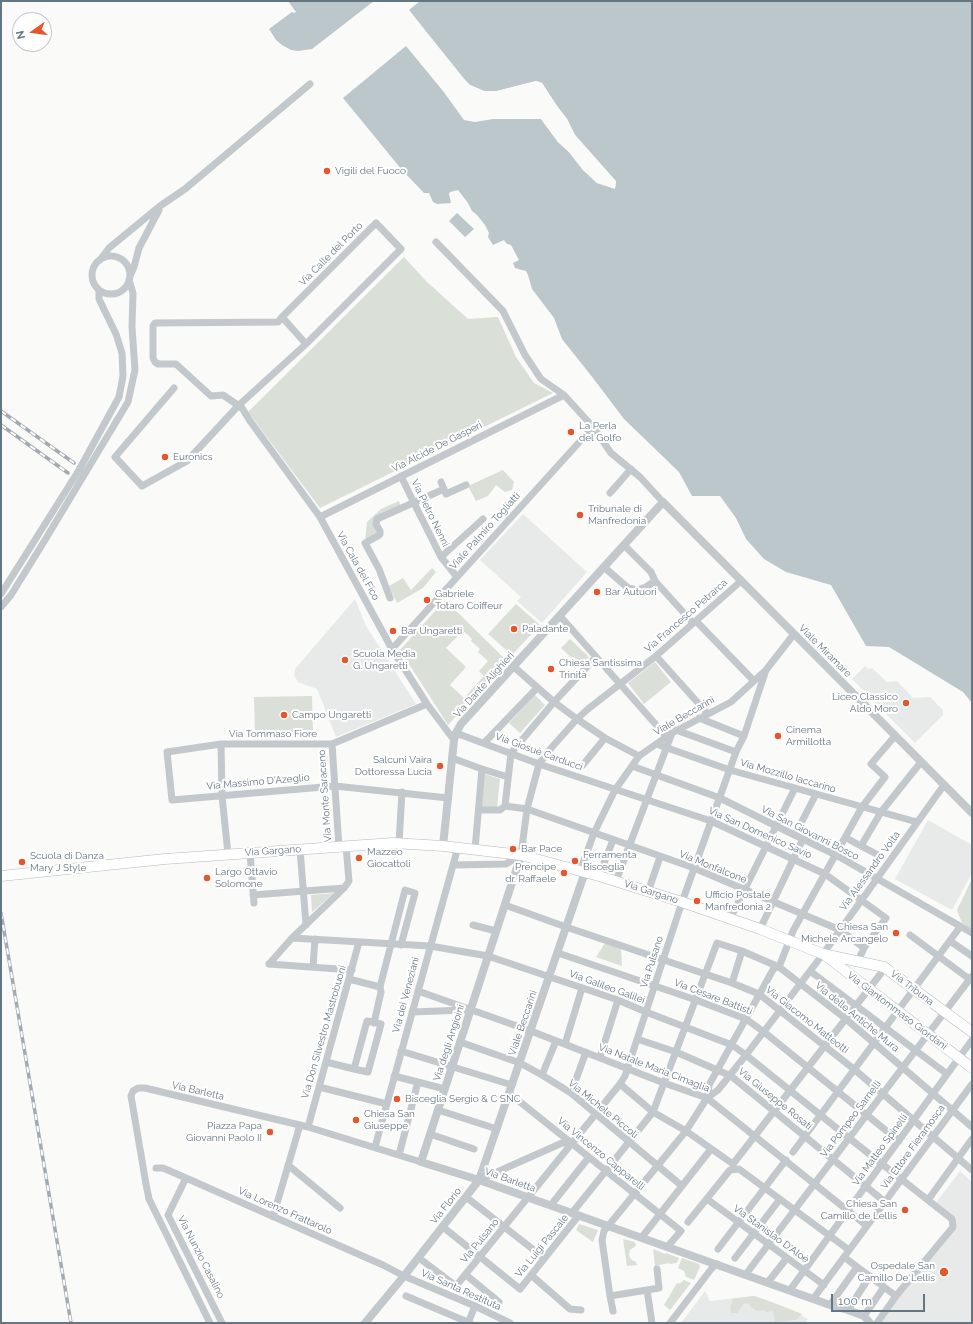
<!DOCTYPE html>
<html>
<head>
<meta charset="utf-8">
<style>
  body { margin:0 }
  #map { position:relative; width:973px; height:1324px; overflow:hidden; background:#fafaf8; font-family:Raleway,sans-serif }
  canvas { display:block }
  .frame { position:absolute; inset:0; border:2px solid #657683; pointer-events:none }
  .north { position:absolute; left:12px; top:12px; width:40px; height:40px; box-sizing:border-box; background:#fff; border:1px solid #c1c8cd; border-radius:50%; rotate:256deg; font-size:11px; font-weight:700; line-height:16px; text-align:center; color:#657683 }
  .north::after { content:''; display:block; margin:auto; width:14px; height:18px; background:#e4572e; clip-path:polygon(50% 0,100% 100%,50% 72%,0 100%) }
  .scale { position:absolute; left:831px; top:1294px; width:94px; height:18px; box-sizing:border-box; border:2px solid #657683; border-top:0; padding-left:5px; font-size:12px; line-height:14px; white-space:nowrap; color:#657683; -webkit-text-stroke:3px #fff; paint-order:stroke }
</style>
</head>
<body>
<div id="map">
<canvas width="973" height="1324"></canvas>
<div class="frame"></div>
<div class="north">N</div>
<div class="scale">100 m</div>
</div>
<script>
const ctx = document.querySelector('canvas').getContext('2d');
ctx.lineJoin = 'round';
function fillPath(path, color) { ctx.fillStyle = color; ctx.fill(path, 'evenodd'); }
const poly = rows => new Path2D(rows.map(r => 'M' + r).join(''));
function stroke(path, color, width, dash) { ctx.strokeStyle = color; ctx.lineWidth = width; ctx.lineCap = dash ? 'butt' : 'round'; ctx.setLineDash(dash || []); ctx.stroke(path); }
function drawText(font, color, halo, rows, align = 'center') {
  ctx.font = font + ' Raleway,sans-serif'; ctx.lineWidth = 4; ctx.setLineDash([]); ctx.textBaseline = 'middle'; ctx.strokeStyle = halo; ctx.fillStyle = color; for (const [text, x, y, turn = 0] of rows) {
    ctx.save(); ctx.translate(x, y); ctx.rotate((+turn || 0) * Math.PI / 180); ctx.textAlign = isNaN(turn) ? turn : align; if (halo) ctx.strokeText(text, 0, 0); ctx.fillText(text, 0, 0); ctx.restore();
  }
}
const built = poly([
  [523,514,587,572,542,623,517,601,521,597,480,560],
  [355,599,366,626,416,704,336,737,317,689,298,682,294,675,295,669],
  [865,666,868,669,872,668,887,682,897,681,913,698,930,697,943,710,943,715,915,743,886,714,887,712,884,708,882,709,852,679],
  [928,820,972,845,972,873,952,910,895,879],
  [960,1171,972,1182,972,1323,879,1323,955,1221,935,1204],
  [705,1291,710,1301,754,1296,793,1310,808,1319,805,1323,681,1323]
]);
const green = poly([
  [404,257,426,281,468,319,498,317,516,357,534,383,553,393,320,508,248,412],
  [503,470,514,482,512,490,505,492,496,485,488,496,476,501,468,486],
  [399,501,401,507,377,517,378,534,365,541,367,522,381,509],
  [432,568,436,572,423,588,397,603,389,586,403,578,411,590],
  [445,600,507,661,448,725,400,650],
  [463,631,469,636,472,639,471,641,480,649,478,652,488,661,479,671,484,676,464,698,450,685,466,667,446,648],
  [516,604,540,625,512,655,488,634],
  [570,639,589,657,580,666,561,648],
  [655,662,671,682,644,704,628,683],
  [535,695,545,705,520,733,509,723],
  [312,696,313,733,255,734,254,697],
  [485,774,500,779,497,808,482,807],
  [972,879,972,929,962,923,957,910],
  [334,893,312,912,311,895],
  [605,943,621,949,622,966,596,957],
  [579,1224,598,1230,593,1242,576,1230],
  [623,1239,635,1242,636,1246,630,1250,629,1256,632,1260,636,1262,637,1265,627,1266],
  [653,1249,665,1254,666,1253,679,1258,677,1263,669,1264,669,1263,655,1266],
  [682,1258,699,1264,700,1267,694,1280,686,1277,684,1271,678,1268],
  [684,1280,691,1283,670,1310,664,1305,677,1283,679,1284],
  [754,1296,769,1301,802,1314,796,1320,775,1322,773,1311,766,1312,765,1310,757,1311,751,1307,749,1304,744,1303,737,1313,731,1313,730,1306,733,1302,732,1299,730,1299]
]);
const water = poly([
  [288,1,374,1,312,49,298,51,291,50,282,45,276,40,269,29,292,12,294,13,296,12],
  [402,1,972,1,972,703,963,692,889,647,866,646,831,585,786,572,764,559,746,539,736,518,720,496,692,496,679,472,624,419,593,378,562,339,554,318,532,289,528,275,526,271,515,268,513,263,519,260,511,245,507,244,504,240,493,245,488,237,489,233,485,225,477,215,472,211,468,203,458,190,450,192,449,194,451,203,437,204,433,202,429,193,424,193,402,170,343,98,406,46,443,91,464,120,475,122,493,119,541,119,558,142,569,152,583,170,597,183,615,188,616,181,575,135,567,119,557,106,542,83,536,81,497,91,484,91,470,85,465,80,431,39],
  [457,213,474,229,465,237,449,221]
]);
const pier = poly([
  [400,1,420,1,409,10,465,80,470,85,484,91,497,91,536,81,542,83,557,106,567,119,575,135,616,182,615,189,597,183,583,170,569,152,558,142,541,119,540,117,543,117,560,141,571,151,584,168,598,181,614,186,614,182,601,167,574,136,566,120,555,107,541,85,536,84,497,93,484,93,469,87,464,82,430,40]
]);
const minor = poly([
  [436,242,503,311,525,355,541,379,564,395,593,427,611,453,640,477,663,502],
  '92 275a19 19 0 1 1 38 0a19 19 0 1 1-38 0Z',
  [100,260,109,248,160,206,185,189,310,84],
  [130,276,134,267,139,248,159,210],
  [282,317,278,322,155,323,153,326,153,358,155,362,158,364,176,364,211,396,223,395,242,408,250,421,320,517,392,649,427,704,454,740],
  [174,388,115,457,142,486,187,461,239,405,306,344,401,249,376,223,282,317,306,344],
  [401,476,414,503,441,557,457,577],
  [441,482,446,494,466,485],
  [610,493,631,469],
  [320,517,564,395],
  [624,545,651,572,655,581,693,623],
  [441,557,483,519],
  [604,567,628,588,637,590,646,587,655,581],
  [1,594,79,470,119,397,123,376,122,353,116,334,99,299,99,290],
  [390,598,379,569,365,543,378,536,380,534,380,531,376,524,377,519,444,489],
  [1,607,11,595,45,540,128,402,135,370,132,327,133,293,129,280],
  [560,616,666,736],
  [696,621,754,681],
  [392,649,593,427],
  [656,656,707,713],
  [514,667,554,702,577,719,605,738,639,756],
  [699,718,744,736],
  [676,730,736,752],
  [456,733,539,764,711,821,825,874,886,918,864,948,858,961],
  [484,743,537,688],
  [221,744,167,752,172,800,335,786,448,798],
  [332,744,339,847],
  [656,744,730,770,917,822],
  [452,758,482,769,475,849],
  [582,766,605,738],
  [632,766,720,798,776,826,836,855,972,933],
  [482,769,508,777],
  [505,806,511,753,554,702,596,657],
  [479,810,500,810,505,806,527,809,694,868,840,930,864,948],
  [795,835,816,794],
  [850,840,861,846],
  [399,843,402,792],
  [300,849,306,925],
  [250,853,254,903],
  [228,854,222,796,221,744,332,744,427,704],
  [882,857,861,846,881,812,921,762],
  [453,865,506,864,521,855,527,809,539,764,552,747,577,719,588,709,656,656,741,581],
  [580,871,594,833,615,790,639,756,672,733,731,702,766,670,794,634],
  [599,876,613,840],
  [616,881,672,733],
  [648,892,660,857],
  [253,895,344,888],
  [505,905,566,927,732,983,759,994,855,1070,972,1170],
  [730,919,795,788],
  [473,925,496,931],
  [760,929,803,839],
  [910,935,972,981],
  [292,938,344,888,349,881,346,846],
  [950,941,972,956],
  [558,953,696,1000,746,1019,764,1032,899,1141],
  [269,964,292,938,430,946,488,956,618,1000,646,1012,732,1045,746,1055,849,1138,952,1219,953,1227,896,1296,877,1323],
  [269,964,352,970],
  [313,967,315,939],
  [810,971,947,1074],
  [349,979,380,987,405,890,415,893,401,945],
  [732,983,742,951],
  [418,991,531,1031,664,1083,707,1098,867,1226],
  [412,1012,466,1010],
  [367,1021,381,1024,368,1072,354,1069,367,1021],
  [374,1023,381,992,380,987],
  [637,1039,676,1052,731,1076,885,1202],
  [460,1042,520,1063,542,1075,571,1093,682,1186],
  [565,1044,582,988],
  [401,1051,512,1085],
  [600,1057,618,1000],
  [326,1062,354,1069],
  [542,1075,556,1041],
  [394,1076,445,1089],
  [620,1084,653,1112,686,1131,733,1164,882,972],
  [319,1087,387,1104],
  [509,1093,681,1231,668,1246],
  [571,1093,586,1052],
  [707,1098,718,1090,746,1055,823,954,944,785],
  [438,1110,497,1129],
  [308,1127,359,942],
  [430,1134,474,1149],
  [375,1147,458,847],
  [793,1152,960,927],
  [399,1155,418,1082],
  [288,1165,340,1208],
  [156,1168,163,1168,186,1178,383,1265,404,1276,475,1306,510,1323],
  [186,1178,168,1215,222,1323],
  [479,1180,562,1143,571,1143],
  [466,1197,544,1258],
  [707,1199,824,1285],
  [928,1200,972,1139],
  [551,1205,589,1157],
  [572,1213,653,1112,717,943,742,951,779,967,846,1019,972,1127],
  [273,1217,300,1125],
  [688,1222,730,1170,739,1169,849,1250],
  [443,1227,520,1289,579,1215],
  [642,1237,711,1149],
  [718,1249,786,1160],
  [844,1257,896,1296],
  [419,1258,456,1286,620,1084,625,1076,682,902,736,752,744,736,766,670],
  [735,1258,780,1199],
  [746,1274,972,976],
  [466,1275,499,1302],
  [531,1275,570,1309,581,1310],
  [768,1282,787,1258],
  [647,1290,659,1288,657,1269],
  [790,1290,972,1040],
  [406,1296,470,1323],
  [610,1296,613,1311],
  [813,1299,972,1084],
  [830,1305,857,1267],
  [848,1310,870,1276],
  [864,1316,884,1287],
  [210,1323,149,1199,146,1184,131,1096,133,1091,138,1088,145,1088,308,1127,421,1162],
  [468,1323,475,1306],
  [652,1323,647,1290,610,1296,602,1240,604,1231,686,1131,707,1098,709,1085,774,968,779,967,793,931,862,807,885,777,871,764,895,736],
  [670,1323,712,1268,717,1264]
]);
const tertiary = poly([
  [443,846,454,740,456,733,461,724,663,502,972,813],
  [521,855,421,1162,479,1180,830,1305,848,1310,864,1316,870,1323],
  [365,1323,404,1276,479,1180,585,872]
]);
const secondary = poly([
  [1,876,165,859,393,843,443,846,521,855,599,876,682,902,760,929,823,954,884,967,972,1032],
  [826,956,972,1068]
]);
const rail = poly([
  [1,411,74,463],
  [1,425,68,473],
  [1,913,71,1323]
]);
const markers = [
  [327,171,4,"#e4572e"],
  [571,432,4,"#e4572e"],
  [165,457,4,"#e4572e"],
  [580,515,4,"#e4572e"],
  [597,592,4,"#e4572e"],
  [427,600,4,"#e4572e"],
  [514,629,4,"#e4572e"],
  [393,631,4,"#e4572e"],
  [345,660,4,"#e4572e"],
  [551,669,4,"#e4572e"],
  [906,703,4,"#e4572e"],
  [284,715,4,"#e4572e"],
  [778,736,4,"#e4572e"],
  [440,766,4,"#e4572e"],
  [513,849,4,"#e4572e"],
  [359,858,4,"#e4572e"],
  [575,861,4,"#e4572e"],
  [22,862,4,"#e4572e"],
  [564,873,4,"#e4572e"],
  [207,878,4,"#e4572e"],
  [697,901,4,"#e4572e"],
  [896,933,4,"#e4572e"],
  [397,1099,4,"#e4572e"],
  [356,1120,4,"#e4572e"],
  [270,1132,4,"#e4572e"],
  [905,1210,4,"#e4572e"],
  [944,1272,5,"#e4572e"]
];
const poiNames = [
  ["Vigili del Fuoco",335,171],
  ["La Perla",579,426],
  ["del Golfo",579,438],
  ["Euronics",173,457],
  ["Tribunale di",588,509],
  ["Manfredonia",588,521],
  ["Bar Autuori",605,592],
  ["Gabriele",435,594],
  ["Totaro Coiffeur",435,606],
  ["Paladante",522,629],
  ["Bar Ungaretti",401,631],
  ["Scuola Media",353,654],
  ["G. Ungaretti",353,666],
  ["Chiesa Santissima",559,663],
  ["Trinità",559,675],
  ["Liceo Classico",898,697,"right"],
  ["Aldo Moro",898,709,"right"],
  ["Campo Ungaretti",292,715],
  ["Cinema",786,730],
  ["Armillotta",786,742],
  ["Salcuni Vaira",432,760,"right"],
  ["Dottoressa Lucia",432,772,"right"],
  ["Bar Pace",521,849],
  ["Mazzeo",367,852],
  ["Giocattoli",367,864],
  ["Ferramenta",583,855],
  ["Bisceglia",583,867],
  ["Scuola di Danza",30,856],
  ["Mary J Style",30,868],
  ["Prencipe",556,867,"right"],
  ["dr. Raffaele",556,879,"right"],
  ["Largo Ottavio",215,872],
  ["Solomone",215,884],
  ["Ufficio Postale",705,895],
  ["Manfredonia 2",705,907],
  ["Chiesa San",888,927,"right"],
  ["Michele Arcangelo",888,939,"right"],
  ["Bisceglia Sergio & C SNC",405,1099],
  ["Chiesa San",364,1114],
  ["Giuseppe",364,1126],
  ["Piazza Papa",262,1126,"right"],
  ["Giovanni Paolo II",262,1138,"right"],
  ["Chiesa San",897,1204,"right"],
  ["Camillo de Lellis",897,1216,"right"],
  ["Ospedale San",935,1266,"right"],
  ["Camillo De Lellis",935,1278,"right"]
];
const streetNames = [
  ["Via Calle del Porto",331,254,-45],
  ["Via Alcide De Gasperi",437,447,-27],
  ["Via Pietro Nenni",430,513,64],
  ["Viale Palmiro Togliatti",485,531,-48],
  ["Via Cala del Fico",358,566,61],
  ["Via Francesco Petrarca",686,616,-41],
  ["Viale Miramare",825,651,45],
  ["Via Dante Alighieri",484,685,-48],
  ["Viale Beccarini",684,716,-30],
  ["Via Tommaso Fiore",273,734],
  ["Via Giosuè Carducci",539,752,20],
  ["Via Mozzillo Iaccarino",788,776,16],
  ["Via Massimo D'Azeglio",258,782,-5],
  ["Via Monte Saraceno",325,796,-94],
  ["Via San Domenico Savio",760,833,24],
  ["Via San Giovanni Bosco",810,833,27],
  ["Via Gargano",273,851,-4],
  ["Via Monfalcone",713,867,22],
  ["Via Alessandro Volta",870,871,-54],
  ["Via Gargano",651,892,18],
  ["Via Pulsano",652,962,-72],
  ["Via Galileo Galilei",607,987,20],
  ["Via Tribuna",912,988,37],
  ["Via dei Veneziani",406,995,-75],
  ["Via Cesare Battisti",713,997,21],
  ["Via Giantommaso Giordani",897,1011,37],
  ["Via delle Antiche Mura",857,1017,39],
  ["Via Giacomo Matteotti",807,1020,38],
  ["Viale Beccarini",523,1023,-71],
  ["Via Don Silvestro Mastrobuoni",324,1032,-74],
  ["Via degli Angioini",449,1043,-72],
  ["Via Natale Maria Cimaglia",654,1068,21],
  ["Via Barletta",198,1091,13],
  ["Via Giuseppe Rosati",775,1099,39],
  ["Via Michele Piccoli",603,1109,39],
  ["Via Pompeo Sarnelli",851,1119,-53],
  ["Via Ettore Fieramosca",913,1147,-54],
  ["Via Matteo Spinelli",880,1150,-54],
  ["Via Vincenzo Capparelli",601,1154,39],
  ["Via Barletta",510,1180,20],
  ["Via Florio",446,1206,-52],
  ["Via Lorenzo Frattarolo",285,1211,24],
  ["Via Stanislao D'Aloè",771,1234,36],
  ["Via Pulsano",480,1241,-51],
  ["Via Luigi Pascale",542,1246,-51],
  ["Via Nunzio Casalino",201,1257,63],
  ["Via Santa Restituta",461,1290,24]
];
fillPath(built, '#e8e9e9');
fillPath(green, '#dadfd7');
fillPath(water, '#bbc7cb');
fillPath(pier, '#fafaf8');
stroke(secondary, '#b3babf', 11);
stroke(minor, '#c3c8cc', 7);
stroke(tertiary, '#c3c8cc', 8);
stroke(secondary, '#fff', 10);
stroke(rail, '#a2aab0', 3.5);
stroke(rail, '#fff', 2, [6]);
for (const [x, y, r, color] of markers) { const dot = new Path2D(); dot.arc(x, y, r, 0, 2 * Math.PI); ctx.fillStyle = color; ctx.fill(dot); stroke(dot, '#fff', 1.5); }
drawText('10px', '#657683', '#fff', poiNames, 'left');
drawText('10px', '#657683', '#fff', streetNames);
</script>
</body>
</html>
